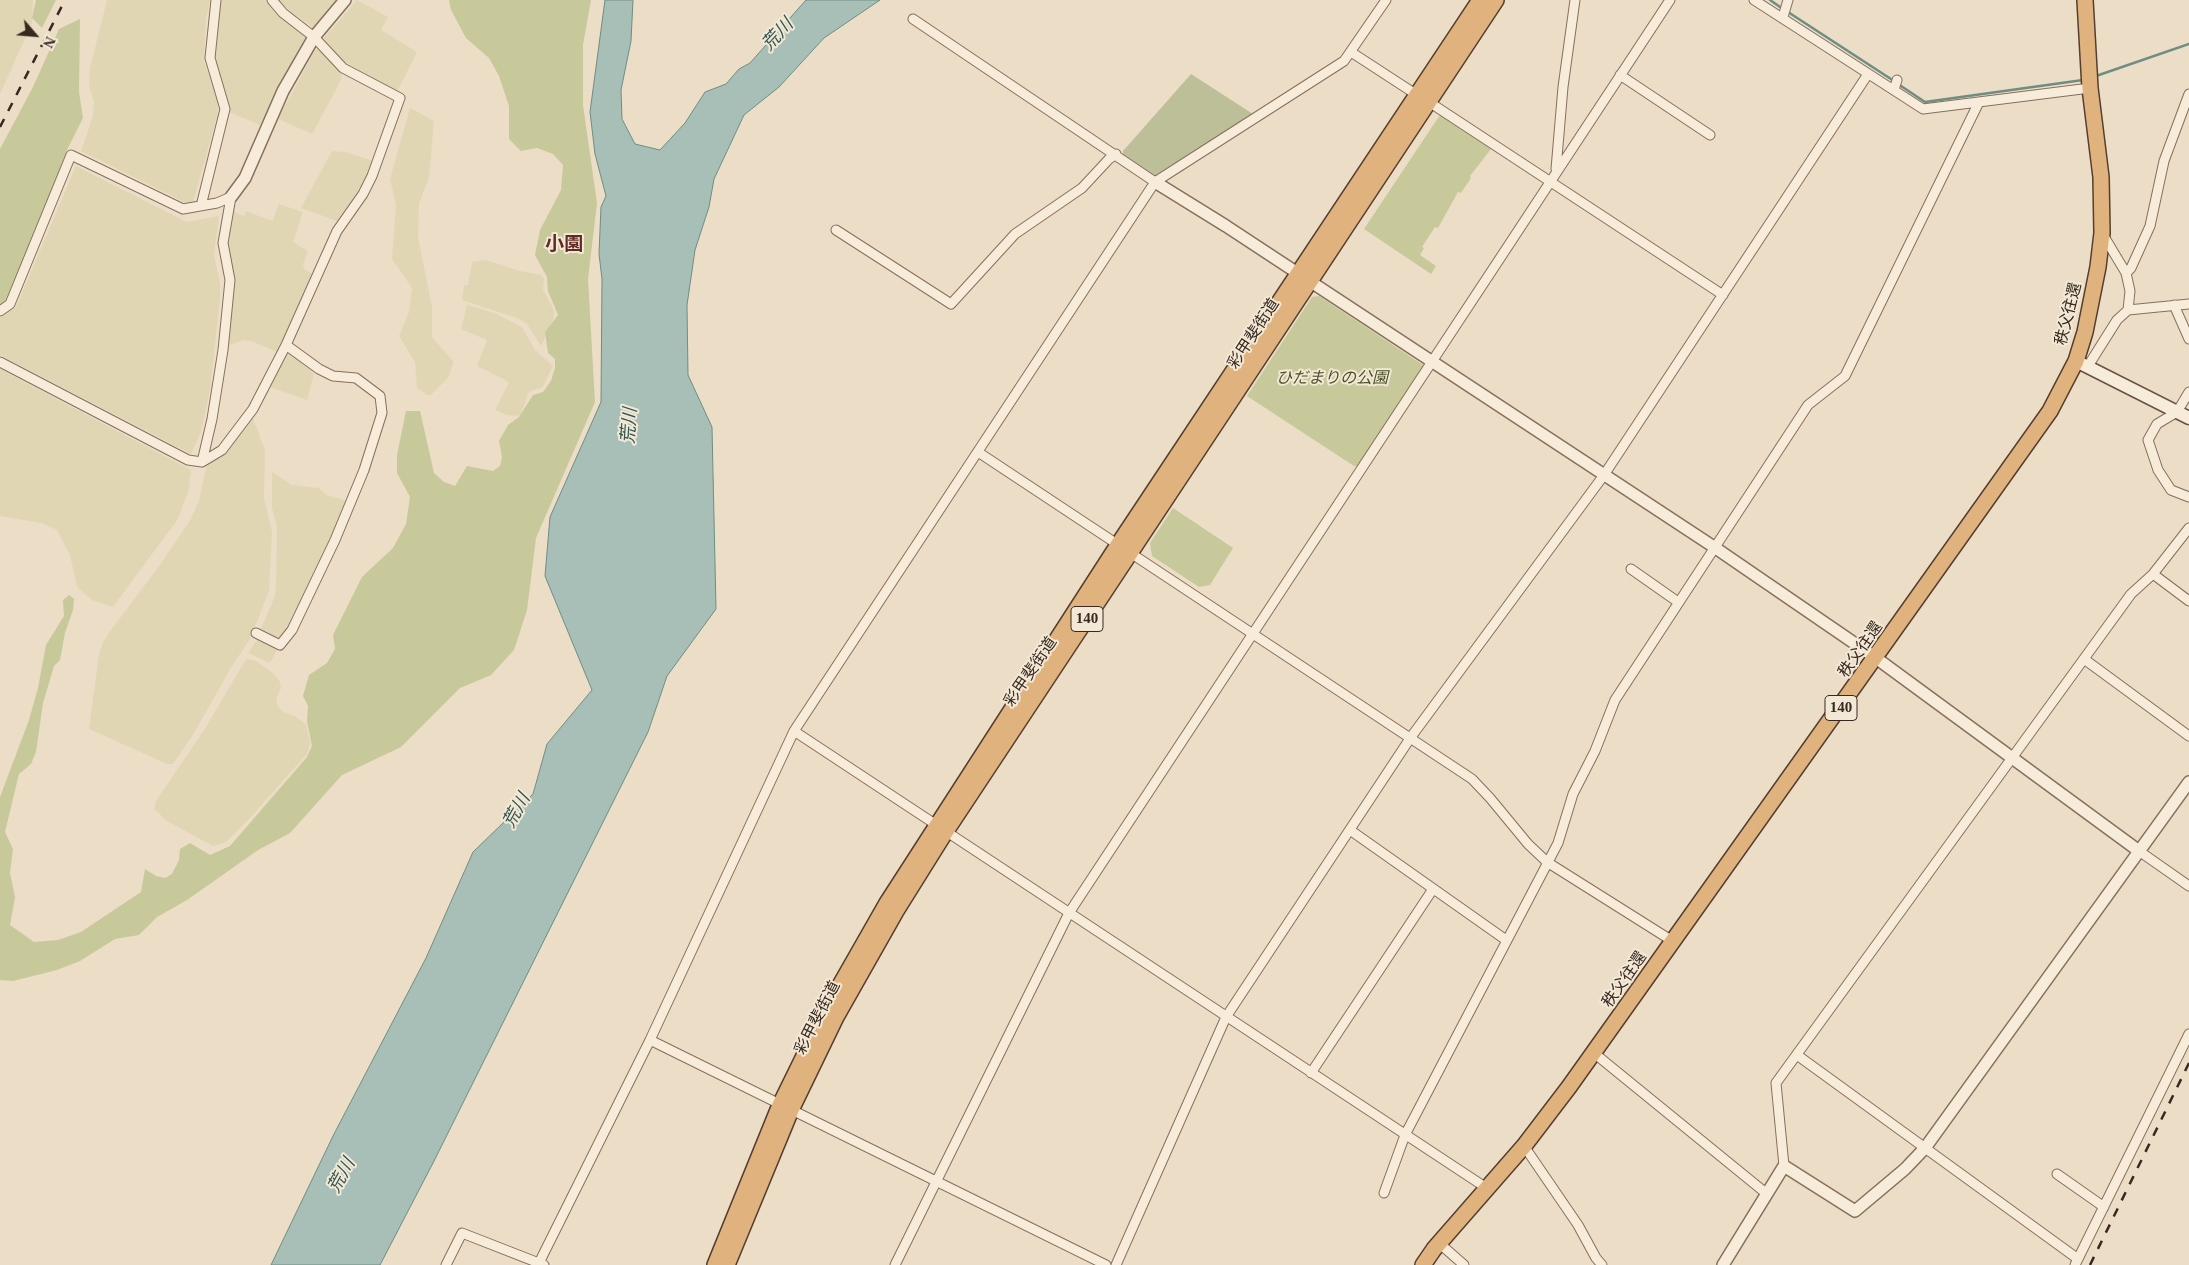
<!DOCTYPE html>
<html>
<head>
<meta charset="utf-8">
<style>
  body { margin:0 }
  #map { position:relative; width:2189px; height:1265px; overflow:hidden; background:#ecddc6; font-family:"Times New Roman",serif }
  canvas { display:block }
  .north { position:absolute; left:10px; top:10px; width:50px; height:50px; -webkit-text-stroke:4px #f3e8d5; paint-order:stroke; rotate:117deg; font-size:14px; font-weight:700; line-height:20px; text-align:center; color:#372920 }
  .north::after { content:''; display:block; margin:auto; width:18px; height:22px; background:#372920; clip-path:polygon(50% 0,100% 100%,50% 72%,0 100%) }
</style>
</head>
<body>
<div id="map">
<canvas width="2189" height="1265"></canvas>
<div class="north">N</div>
</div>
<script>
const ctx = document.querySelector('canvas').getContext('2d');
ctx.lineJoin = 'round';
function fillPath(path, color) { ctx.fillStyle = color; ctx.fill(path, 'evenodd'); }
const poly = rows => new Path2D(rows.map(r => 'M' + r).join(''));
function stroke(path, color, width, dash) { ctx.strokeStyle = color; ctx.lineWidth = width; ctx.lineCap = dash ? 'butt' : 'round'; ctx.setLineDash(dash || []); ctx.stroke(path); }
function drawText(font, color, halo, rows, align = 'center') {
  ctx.font = font + ' "Times New Roman","Noto Sans JP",serif'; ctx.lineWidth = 4; ctx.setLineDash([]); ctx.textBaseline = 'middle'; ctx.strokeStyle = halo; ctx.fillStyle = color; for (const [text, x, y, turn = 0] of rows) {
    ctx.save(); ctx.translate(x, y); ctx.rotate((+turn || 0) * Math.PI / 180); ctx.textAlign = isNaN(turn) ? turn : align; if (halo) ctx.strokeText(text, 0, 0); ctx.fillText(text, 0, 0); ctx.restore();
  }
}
const farmland = poly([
  [0,0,33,0,32,23,0,94],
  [107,0,210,0,206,19,204,61,218,103,217,116,193,203,188,204,81,151,93,116,94,103,89,85,90,68],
  [220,0,265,0,278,16,306,36,260,125,229,112,215,57],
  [278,0,338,0,314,28,292,13],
  [357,0,388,17,381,30,417,52,397,92,340,59,324,43,324,38],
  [315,50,319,50,342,72,341,80,312,134,278,119],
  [410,108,434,121,429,177,419,204,418,237,432,307,432,337,454,362,448,378,431,395,427,395,417,388,415,362,399,336,409,312,412,288,392,259,396,205,390,179],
  [332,151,346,152,373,161,364,182,337,221,301,208],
  [76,166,187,222,219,216,214,255,220,283,220,298,210,390,201,432,191,454,0,355,0,318,16,307],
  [279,204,303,212,293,242,308,251,303,264,304,269,313,274,277,352,251,341,244,340,227,346,227,253,234,212,244,216,246,211,272,221],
  [486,260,520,271,541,275,544,279,543,290,554,310,554,318,541,346,527,324,517,318,462,300,464,285,468,285,472,262],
  [467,305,494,313,522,327,535,350,553,366,543,387,529,392,520,416,507,415,495,410,509,382,477,366,487,340,461,329],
  [290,353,314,374,307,400,270,387,284,358],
  [0,369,191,470,189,489,178,519,113,607,92,600,77,587,70,555,57,530,41,523,0,516],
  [252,416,265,450,264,498,272,532,269,591,250,639,232,666,194,733,173,764,167,764,89,729,99,654,103,642,111,630,160,565,191,519,199,500,207,464,217,459,231,446],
  [272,472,292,485,319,488,326,495,347,501,294,620,282,639,276,639,263,632,261,628,275,596,276,586,277,526,272,508],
  [261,639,277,650,270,663,248,653,257,640],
  [246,659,256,661,273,673,280,682,281,688,276,699,278,707,283,712,294,716,306,724,310,743,307,754,249,819,226,842,213,846,167,821,154,809,156,801,206,727]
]);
const green = poly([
  [36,0,56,0,42,28,32,18],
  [449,0,591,0,583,45,583,105,597,203,588,279,595,402,536,538,527,610,514,650,491,675,460,688,401,747,342,775,290,833,258,850,187,900,157,917,139,935,115,939,80,961,57,970,13,981,0,980,0,797,29,720,38,688,46,645,64,616,63,600,69,595,74,599,73,610,65,633,60,660,54,666,43,703,36,752,31,764,19,774,5,832,13,849,10,873,15,897,10,925,34,942,58,940,81,932,141,892,145,869,156,876,165,878,172,874,179,860,180,849,190,843,210,855,230,846,307,757,312,746,307,721,308,706,303,696,309,675,327,663,335,649,333,635,362,577,393,548,406,524,410,497,397,473,397,455,406,411,420,411,434,473,444,482,455,486,467,466,493,471,500,466,502,457,499,441,508,425,519,417,533,395,543,392,551,381,555,368,555,359,548,353,545,332,558,315,548,291,547,277,535,255,540,230,561,190,563,165,553,154,537,148,521,151,509,139,509,106,499,76,489,58,466,38,451,10],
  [80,19,79,92,83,118,67,150,40,220,5,301,0,304,0,149,33,87,59,29],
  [1440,115,1491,149,1470,176,1471,178,1461,193,1458,192,1438,228,1435,227,1422,247,1424,248,1420,255,1436,266,1431,274,1364,229],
  [1319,296,1423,365,1423,369,1359,466,1354,466,1247,396,1312,297],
  [1173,508,1233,548,1210,585,1199,587,1152,556,1150,543]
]);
const cemetery = poly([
  [1191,74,1253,114,1154,176,1123,154,1123,151]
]);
const water = poly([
  [605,0,633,0,631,41,621,90,622,119,635,144,660,150,685,123,705,92,726,84,739,69,750,63,806,0,880,0,824,38,779,87,744,115,714,179,709,207,695,250,687,305,688,375,712,427,716,609,667,676,648,732,433,1163,380,1265,271,1265,334,1134,426,958,473,852,533,794,547,744,592,690,545,576,550,517,601,402,602,279,599,254,601,207,606,196,595,154,590,112,605,0]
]);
const stream = poly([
  [1770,0,1783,9],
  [1788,12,1894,81],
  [2096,76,2189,44],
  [1898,84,1925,102,2083,80]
]);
const minor = poly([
  [1754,0,1923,109,2090,88],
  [1783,17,1788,0],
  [913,19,1155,182],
  [1351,52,1417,95],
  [1620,75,1710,135],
  [1894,90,1897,80],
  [1429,102,1723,295],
  [1556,169,1563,87,1575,0],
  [201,206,225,109,210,58,216,0],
  [836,230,951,304,1015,234,1082,188,1109,159,1116,154],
  [2102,233,2126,273,2130,291,2128,310],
  [2126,273,2131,268,2150,226,2164,161,2189,94],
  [2174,305,2189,339],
  [2128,310,2189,304],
  [0,311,10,304,71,155,183,209,217,203,231,197],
  [0,362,188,460,202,462,222,450,253,409,286,345,337,231,363,194,372,176,400,98,343,68,314,37,283,13,272,0],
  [2088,366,2117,320,2128,310],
  [2189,392,2177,412,2157,424,2148,440,2158,470,2171,490,2189,497],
  [978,452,1472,779,1490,798,1528,844,1547,862,1674,942],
  [202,462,212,419,223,350,230,280,223,243,231,197],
  [1631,569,1678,602],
  [2153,574,2189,601],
  [256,633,280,645,292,630,335,540,364,470,382,413,380,396,356,378,333,376,319,369,286,345],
  [2084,659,2189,736],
  [794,731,1488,1189],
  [1350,830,1506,940],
  [2139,851,2189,886],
  [650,1040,1106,1265],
  [1594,1053,1767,1194],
  [1797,1055,2078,1259],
  [1311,1073,1433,889],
  [1524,1146,1578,1225,1596,1258,1602,1265],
  [1784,1166,1776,1083,2131,594,2153,574,2189,528],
  [2057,1174,2104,1207],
  [1384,1193,1405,1135,1558,843,1573,794,1595,751,1615,700,1808,405,1845,376,1979,102],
  [1439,1243,1464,1265],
  [446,1265,462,1233,544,1265],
  [538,1265,650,1040,794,731,1155,182,1344,61,1386,0],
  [895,1265,1069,913,1670,0],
  [1116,1265,1226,1017,1411,737,1604,475,1868,74],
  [2075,1265,2189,1034]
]);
const tertiary = poly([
  [1155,182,1226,226,1714,547,1876,658,2139,851],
  [231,197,245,178,283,91,314,37,345,0],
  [1723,1265,1784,1166,1855,1211,1905,1169,1925,1148,2189,782]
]);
const secondary = poly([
  [2076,361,2189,418]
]);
const trunk = poly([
  [715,1265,780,1105,830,1003,887,903,1118,545,1480,0],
  [727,1265,791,1110,836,1017,896,911,946,831,1496,0],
  [1423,1265,1434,1249,1524,1146,1569,1087,2050,411,2076,361,2085,332,2098,267,2102,233,2101,177,2090,88,2085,0]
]);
const rail = poly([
  [0,127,65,0],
  [2090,1265,2189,1063]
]);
const shields = [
  [1087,619,32],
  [1841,708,32]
];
const shieldNames = [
  ["140",1087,619],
  ["140",1841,708]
];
const streetNames = [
  ["秩父往還",2069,314,-76],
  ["彩甲斐街道",1254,334,-57],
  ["秩父往還",1861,650,-55],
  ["彩甲斐街道",1031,672,-56],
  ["秩父往還",1625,980,-55],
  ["彩甲斐街道",818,1018,-63]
];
const parkNames = [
  ["ひだまりの公園",1332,379]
];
const waterNames = [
  ["荒川",778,35,-47],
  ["荒川",630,426,-86],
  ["荒川",517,811,-61],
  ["荒川",342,1176,-61]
];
const quarterNames = [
  ["小園",564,245]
];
fillPath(farmland, '#e1d6b4');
fillPath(green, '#c7c99a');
fillPath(cemetery, '#bdbf99');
fillPath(water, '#a7bfb6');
stroke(water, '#6e8d83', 1);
stroke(stream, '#6e8d83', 2.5);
stroke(minor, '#866f5d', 11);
stroke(tertiary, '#866f5d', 14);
stroke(secondary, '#685140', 15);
stroke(trunk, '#543e31', 18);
stroke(minor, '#f7ebd9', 9);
stroke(tertiary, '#f7ebd9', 11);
stroke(secondary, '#f7ebd9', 12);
stroke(trunk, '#e0b37e', 15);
stroke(rail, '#372920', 2.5, [9, 9]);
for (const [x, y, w] of shields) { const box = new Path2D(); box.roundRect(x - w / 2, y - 12.5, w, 25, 4); ctx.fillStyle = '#f3e8d5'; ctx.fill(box); stroke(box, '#372920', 1); }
drawText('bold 15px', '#372920', null, shieldNames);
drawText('16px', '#372920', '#f3e8d5', streetNames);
drawText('italic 16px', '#4a5227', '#f3e8d5', parkNames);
drawText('italic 18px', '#305650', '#f3e8d5', waterNames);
drawText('bold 19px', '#612a22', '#f3e8d5', quarterNames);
</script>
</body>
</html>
